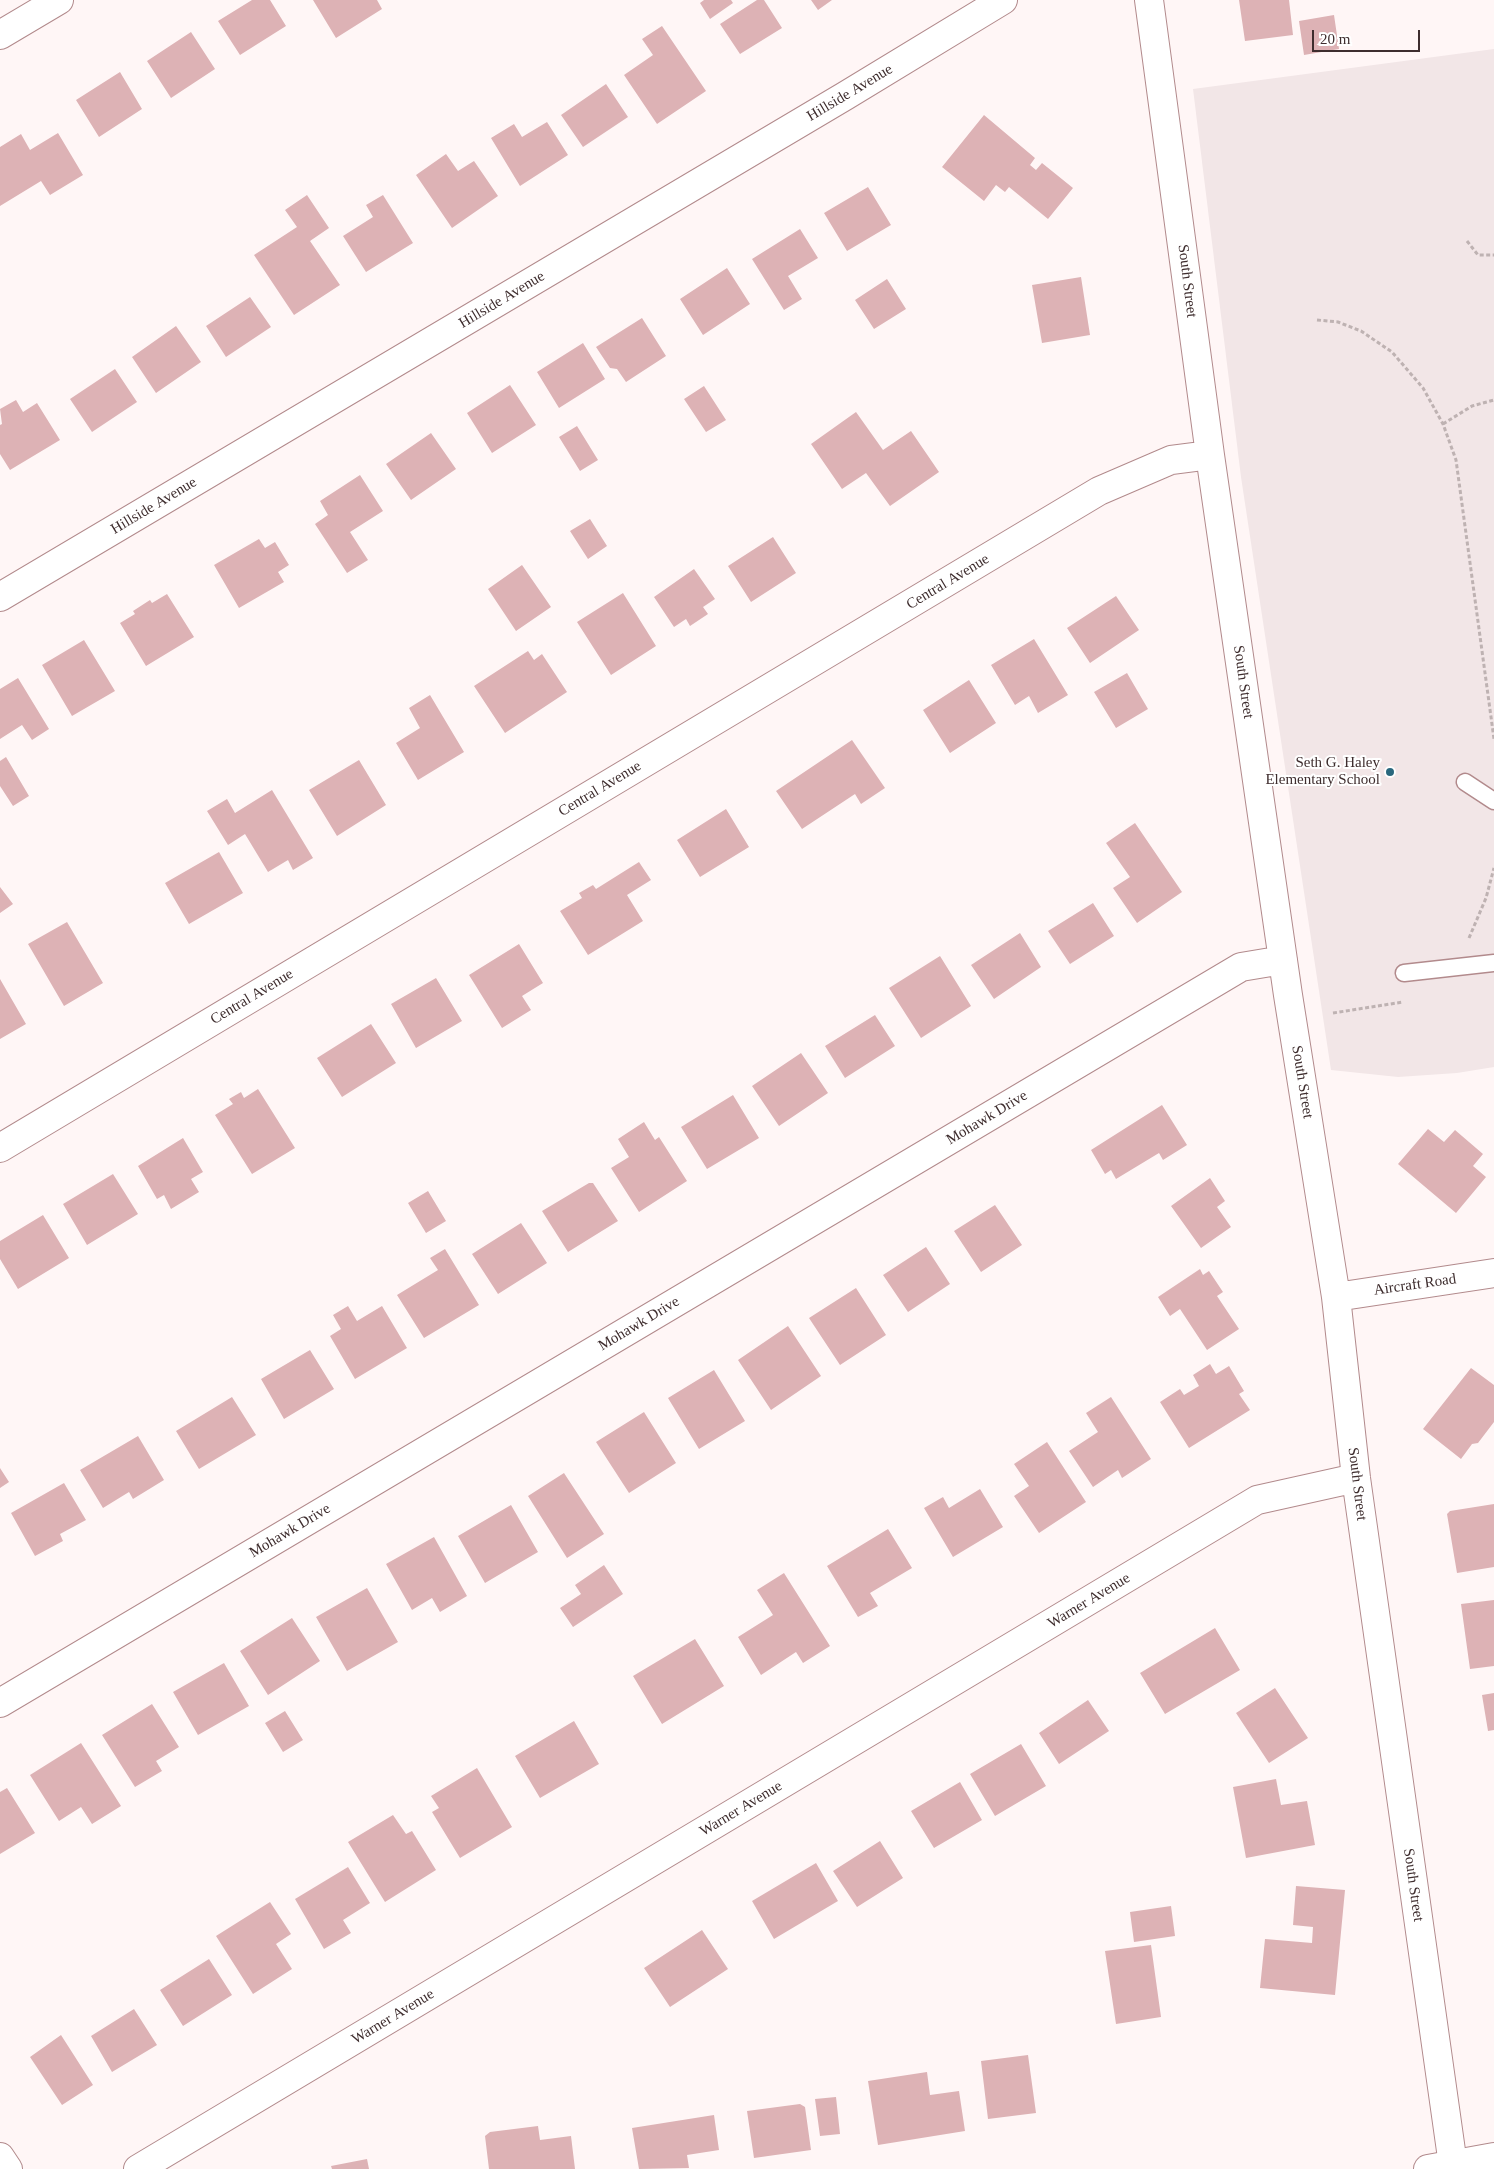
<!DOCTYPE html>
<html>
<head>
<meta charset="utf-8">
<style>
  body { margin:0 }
  #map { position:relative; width:1494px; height:2169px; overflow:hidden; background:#fff6f6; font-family:"Times New Roman",serif }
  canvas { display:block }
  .scale { position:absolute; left:1312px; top:30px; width:108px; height:22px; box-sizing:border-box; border:2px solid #3e2d2e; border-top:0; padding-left:6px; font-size:15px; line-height:18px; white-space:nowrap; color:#3e2d2e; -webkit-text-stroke:4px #fff; paint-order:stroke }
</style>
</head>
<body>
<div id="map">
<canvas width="1494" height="2169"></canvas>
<div class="scale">20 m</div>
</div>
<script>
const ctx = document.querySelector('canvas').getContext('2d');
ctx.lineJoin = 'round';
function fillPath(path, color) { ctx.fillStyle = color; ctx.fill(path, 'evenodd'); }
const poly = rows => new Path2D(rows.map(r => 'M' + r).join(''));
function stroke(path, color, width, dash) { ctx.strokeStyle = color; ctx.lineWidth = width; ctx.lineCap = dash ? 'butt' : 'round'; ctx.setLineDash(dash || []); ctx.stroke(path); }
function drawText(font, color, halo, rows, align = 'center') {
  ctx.font = font + ' "Times New Roman",serif'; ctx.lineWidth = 4; ctx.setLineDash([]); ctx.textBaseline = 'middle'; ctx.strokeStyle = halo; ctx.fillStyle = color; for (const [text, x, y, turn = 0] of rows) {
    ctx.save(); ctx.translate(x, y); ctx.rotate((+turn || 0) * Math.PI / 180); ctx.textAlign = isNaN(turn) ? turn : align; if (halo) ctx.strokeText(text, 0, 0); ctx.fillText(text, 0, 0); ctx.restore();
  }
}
const built = poly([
  [1494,49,1494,1067,1457,1073,1398,1077,1331,1070,1241,477,1193,89]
]);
const building = poly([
  [252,0,270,0,286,26,240,55,218,21],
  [313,0,377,0,382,9,336,38],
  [704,0,731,0,733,3,710,19,700,3],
  [757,0,764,0,782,28,740,54,720,24],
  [811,0,832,0,818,10],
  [1239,0,1289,0,1293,35,1245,41],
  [1334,15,1339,49,1304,55,1299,21],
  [662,26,706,91,657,124,624,75,653,55,642,39],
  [191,32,215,69,171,98,147,61],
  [120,72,142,109,99,137,76,100],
  [606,84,628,117,583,147,561,115],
  [984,115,1035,158,1030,165,1036,170,1042,163,1073,188,1048,219,1009,187,1005,192,996,185,984,201,942,167],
  [547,122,568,155,520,186,491,138,514,124,522,137],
  [58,133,83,175,50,195,41,181,0,206,0,147,21,134,30,150],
  [446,154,458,171,474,161,498,196,452,228,416,175],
  [868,187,891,225,847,251,824,213],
  [307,195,329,228,310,241,340,285,294,315,254,255,297,227,285,210],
  [383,195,413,243,366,272,343,236,373,217,366,205],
  [800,229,818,258,788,276,802,299,784,310,752,259],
  [727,268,750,304,703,335,680,299],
  [1081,277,1090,335,1042,343,1032,285],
  [887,279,906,309,874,329,855,300],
  [250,297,271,327,226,357,206,326],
  [642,318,666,356,626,382,617,369,610,368,596,347],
  [176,326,201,362,156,393,132,357],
  [583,343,605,379,559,408,537,372],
  [115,369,137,402,92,432,70,399],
  [510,385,536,425,492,453,467,413],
  [704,386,726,420,706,432,684,399],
  [16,400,23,412,37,403,60,440,10,470,0,454,0,425,2,424,0,409],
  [856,412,883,450,911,431,939,472,890,506,866,473,842,489,811,444],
  [577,426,598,460,580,471,559,437],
  [431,433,456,469,411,500,386,464],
  [360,475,383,511,350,532,368,560,347,573,315,524,328,515,320,501],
  [590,519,607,546,588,559,570,531],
  [773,537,796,573,751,602,728,566],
  [259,539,265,548,275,542,289,565,278,572,284,582,239,608,214,565],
  [522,565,551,607,516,631,488,589],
  [694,569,715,599,703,607,708,614,690,626,686,619,674,627,654,597],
  [623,593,656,646,611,675,577,622],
  [167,594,194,637,146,666,120,623,135,614,133,611,150,600,152,603],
  [1116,596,1139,630,1090,663,1067,628],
  [1034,639,1068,695,1038,713,1029,696,1015,705,991,665],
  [84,640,115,691,72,716,42,665],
  [528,651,534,660,542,654,567,692,505,733,474,686],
  [1127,673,1148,709,1116,728,1094,692],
  [18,678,49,729,32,740,22,725,0,739,0,689],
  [969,680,996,723,950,753,923,710],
  [430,695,464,752,418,780,396,743,420,728,409,708],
  [852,740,885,788,861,804,855,794,802,829,776,791],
  [6,757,29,796,13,806,0,786,0,761],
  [359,760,386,805,337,836,309,790],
  [272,790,313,858,293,870,288,860,268,872,245,834,228,845,207,811,227,799,235,813],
  [726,809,749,847,700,877,677,840],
  [1135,823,1182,892,1137,923,1113,888,1130,877,1106,843],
  [219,852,243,893,189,924,165,883],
  [639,862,651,880,627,895,643,921,588,955,560,911,582,898,579,893,593,885,596,889],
  [0,887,13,904,0,913],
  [1093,903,1114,936,1070,964,1048,931],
  [67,922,103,983,64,1006,28,944],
  [1020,933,1041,967,994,999,971,965],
  [519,944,543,983,522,996,531,1010,502,1028,469,975],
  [940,956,971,1006,921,1038,889,988],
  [436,978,462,1021,416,1048,391,1004],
  [0,979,26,1024,0,1039],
  [875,1015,895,1046,845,1078,825,1046],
  [371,1024,396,1063,342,1097,317,1058],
  [801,1053,828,1093,779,1126,752,1086],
  [258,1089,295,1148,252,1174,215,1115,233,1104,229,1099,241,1092,244,1098],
  [733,1095,759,1138,707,1169,681,1127],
  [1162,1105,1187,1145,1163,1160,1159,1153,1116,1179,1111,1170,1105,1174,1091,1150],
  [644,1122,655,1140,659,1137,687,1181,639,1212,611,1168,629,1157,618,1139],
  [1428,1129,1444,1142,1455,1130,1483,1154,1473,1166,1486,1177,1456,1213,1398,1164],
  [183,1138,203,1172,191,1179,199,1192,171,1209,164,1195,157,1199,138,1166],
  [113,1174,138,1214,87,1245,63,1204],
  [1210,1178,1225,1201,1217,1207,1231,1227,1201,1248,1171,1206],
  [589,1183,593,1183,618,1221,568,1252,542,1211],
  [428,1191,446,1221,426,1233,408,1203],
  [995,1205,1022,1245,981,1272,954,1231],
  [43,1215,69,1258,18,1289,0,1259,0,1241],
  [521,1223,547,1263,498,1294,472,1254],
  [926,1247,950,1284,908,1312,883,1275],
  [445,1249,479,1305,424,1338,397,1295,438,1270,430,1258],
  [1200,1269,1203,1275,1209,1271,1223,1292,1217,1296,1239,1329,1207,1350,1180,1309,1170,1316,1158,1297],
  [856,1288,886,1335,840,1365,809,1318],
  [348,1306,357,1321,382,1306,407,1348,355,1379,330,1336,341,1329,333,1315],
  [788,1326,821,1376,771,1410,738,1360],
  [310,1350,334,1389,284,1419,261,1379],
  [1210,1364,1216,1374,1229,1366,1244,1391,1239,1394,1250,1410,1189,1448,1160,1402,1180,1389,1184,1395,1199,1386,1193,1375],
  [1471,1368,1494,1385,1494,1422,1478,1443,1472,1444,1461,1459,1423,1429],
  [714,1370,745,1421,699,1449,668,1398],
  [232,1397,256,1435,199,1469,176,1431],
  [1111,1397,1151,1459,1122,1478,1118,1470,1093,1487,1069,1451,1098,1432,1086,1413],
  [644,1412,676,1463,629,1493,596,1442],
  [138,1436,164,1480,133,1499,129,1492,103,1508,80,1470],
  [1047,1442,1086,1502,1039,1533,1014,1496,1029,1486,1014,1464],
  [0,1468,9,1482,0,1488],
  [564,1473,604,1534,567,1558,528,1496],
  [64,1483,86,1520,60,1534,63,1541,35,1556,11,1513],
  [980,1489,1003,1527,953,1557,924,1508,943,1497,949,1508],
  [1494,1504,1494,1567,1457,1573,1447,1514,1450,1511],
  [511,1505,538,1552,485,1583,458,1536],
  [888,1529,912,1568,870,1593,878,1606,858,1617,827,1566],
  [434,1537,467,1596,440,1612,432,1598,412,1610,386,1564],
  [604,1565,623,1594,573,1627,560,1608,581,1594,575,1585],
  [784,1573,830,1646,803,1663,796,1652,761,1675,738,1637,773,1615,757,1590],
  [367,1588,398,1642,347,1671,316,1617],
  [1494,1600,1494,1666,1470,1669,1461,1604],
  [292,1618,320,1661,268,1695,240,1651],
  [1215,1628,1240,1670,1165,1714,1140,1673],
  [695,1639,724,1686,662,1724,633,1676],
  [224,1663,249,1706,198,1735,173,1692],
  [1275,1688,1308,1738,1269,1763,1236,1713],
  [1494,1693,1494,1730,1488,1731,1482,1695],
  [1088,1700,1109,1731,1059,1764,1039,1733],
  [152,1704,179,1747,156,1761,162,1771,135,1787,102,1735],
  [285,1711,303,1740,283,1752,265,1723],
  [574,1721,599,1764,540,1798,515,1756],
  [81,1743,121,1806,92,1824,81,1807,59,1821,30,1775],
  [1021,1744,1046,1786,995,1816,970,1774],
  [477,1768,512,1827,460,1858,432,1812,439,1808,431,1796],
  [1276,1779,1281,1805,1307,1801,1315,1845,1246,1858,1233,1787],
  [960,1782,982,1820,934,1848,911,1811],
  [7,1788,35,1833,0,1854,0,1792],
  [393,1815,406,1834,412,1831,436,1870,385,1902,348,1842],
  [880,1841,903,1878,857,1907,833,1871],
  [816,1863,838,1901,774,1939,752,1901],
  [348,1867,370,1903,343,1920,351,1933,324,1949,295,1899],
  [1296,1886,1345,1890,1335,1995,1260,1988,1265,1939,1312,1943,1313,1927,1293,1925],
  [270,1902,291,1934,276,1944,292,1969,253,1994,216,1936],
  [1171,1906,1175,1936,1134,1942,1130,1912],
  [702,1930,728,1969,670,2007,644,1968],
  [1151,1945,1161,2017,1116,2024,1105,1951],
  [209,1959,232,1995,183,2026,160,1990],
  [134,2009,157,2045,112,2072,91,2036],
  [61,2035,93,2085,62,2105,30,2057],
  [1028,2055,1036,2113,988,2119,981,2061],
  [927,2072,930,2095,959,2091,965,2131,878,2145,868,2081],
  [836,2097,840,2134,820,2136,815,2099],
  [800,2104,805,2107,811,2150,754,2158,747,2111],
  [714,2115,719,2150,687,2155,689,2168,639,2169,632,2128],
  [538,2126,540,2140,571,2136,575,2169,489,2169,485,2136,490,2132],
  [367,2159,369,2169,332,2169,331,2166]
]);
const path = poly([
  [1467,241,1478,255,1494,255],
  [1317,320,1338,322,1361,331,1392,352,1423,388,1443,424,1456,460,1494,739],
  [1443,424,1472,406,1494,400],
  [1469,938,1486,898,1494,868],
  [1333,1013,1403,1002]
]);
const lane = poly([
  [1465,782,1494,801],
  [1404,973,1494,963]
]);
const street = poly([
  [1149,0,1210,455,1288,995,1336,1297,1356,1478,1453,2165],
  [0,35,59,0],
  [0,597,845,96,1003,0],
  [0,1148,1099,491,1171,460,1210,455],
  [1336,1297,1494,1273],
  [0,1703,1241,967,1283,960],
  [0,2157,8,2169],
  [138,2169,1257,1500,1356,1478]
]);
const secondary = poly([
  [1428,2169,1494,2157]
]);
const markers = [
  [1390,772,5,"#2a687e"]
];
const streetNames = [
  ["Hillside Avenue",850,93,-31],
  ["South Street",1187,281,83],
  ["Hillside Avenue",502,300,-31],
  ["Hillside Avenue",154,506,-31],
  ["Central Avenue",948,582,-31],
  ["South Street",1243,682,82],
  ["Central Avenue",600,789,-31],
  ["Central Avenue",252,997,-31],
  ["South Street",1302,1082,81],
  ["Mohawk Drive",987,1118,-31],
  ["Aircraft Road",1415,1285,-8],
  ["Mohawk Drive",639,1324,-31],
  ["South Street",1357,1484,83],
  ["Mohawk Drive",290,1531,-31],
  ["Warner Avenue",1089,1601,-31],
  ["Warner Avenue",741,1809,-31],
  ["South Street",1413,1885,82],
  ["Warner Avenue",393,2017,-31]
];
const poiNames = [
  ["Seth G. Haley",1380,763],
  ["Elementary School",1380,780]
];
fillPath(built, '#f2e6e7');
fillPath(building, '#ddb2b5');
stroke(lane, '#b28a8c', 19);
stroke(street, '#b28a8c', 30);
stroke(secondary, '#b28a8c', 30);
stroke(path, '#beb2b2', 3, [4, 2.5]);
stroke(lane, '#fff', 16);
stroke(street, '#fff', 28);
stroke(secondary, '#fff', 28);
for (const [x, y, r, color] of markers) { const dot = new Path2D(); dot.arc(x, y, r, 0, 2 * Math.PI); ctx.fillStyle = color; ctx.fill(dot); stroke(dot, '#fff', 2); }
drawText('15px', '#3e2d2e', '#fff', streetNames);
drawText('15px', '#3e2d2e', '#fff', poiNames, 'right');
</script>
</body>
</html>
